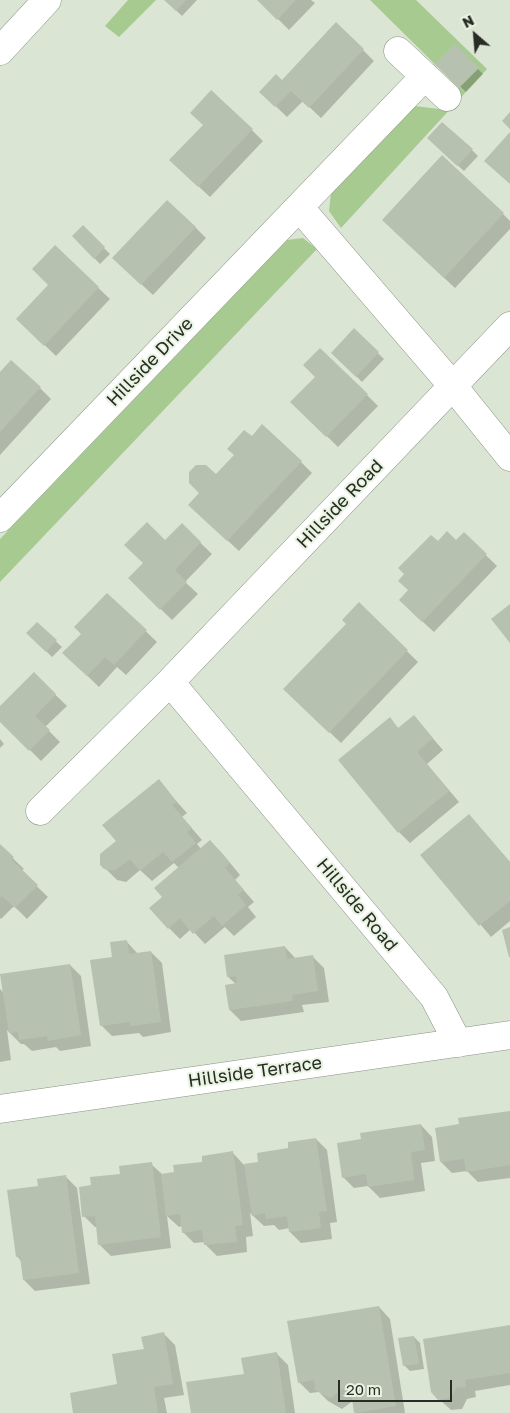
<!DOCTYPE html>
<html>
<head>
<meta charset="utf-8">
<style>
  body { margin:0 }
  #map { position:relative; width:510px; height:1413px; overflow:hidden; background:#dbe5d4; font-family:"Golos Text",sans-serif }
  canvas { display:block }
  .north { position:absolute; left:450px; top:10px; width:50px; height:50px; -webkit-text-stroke:4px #e8f3e1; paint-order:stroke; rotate:333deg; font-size:14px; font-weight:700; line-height:20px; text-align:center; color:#282c25 }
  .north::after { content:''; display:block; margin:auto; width:18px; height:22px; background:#282c25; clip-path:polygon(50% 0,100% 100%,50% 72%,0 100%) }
  .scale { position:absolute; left:338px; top:1380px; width:114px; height:22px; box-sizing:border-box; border:2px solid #282c25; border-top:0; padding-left:6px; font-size:15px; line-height:18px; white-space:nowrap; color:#282c25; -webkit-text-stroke:4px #e8f3e1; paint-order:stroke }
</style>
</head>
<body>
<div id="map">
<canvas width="510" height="1413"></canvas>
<div class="north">N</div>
<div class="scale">20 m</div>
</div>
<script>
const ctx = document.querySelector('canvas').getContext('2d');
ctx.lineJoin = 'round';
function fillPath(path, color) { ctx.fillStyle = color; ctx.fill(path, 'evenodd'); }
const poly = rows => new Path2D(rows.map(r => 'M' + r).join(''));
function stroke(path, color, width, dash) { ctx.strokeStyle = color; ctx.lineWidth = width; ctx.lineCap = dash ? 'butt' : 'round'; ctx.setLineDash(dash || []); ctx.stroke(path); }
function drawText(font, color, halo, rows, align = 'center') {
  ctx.font = font + ' "Golos Text",sans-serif'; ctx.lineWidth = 4; ctx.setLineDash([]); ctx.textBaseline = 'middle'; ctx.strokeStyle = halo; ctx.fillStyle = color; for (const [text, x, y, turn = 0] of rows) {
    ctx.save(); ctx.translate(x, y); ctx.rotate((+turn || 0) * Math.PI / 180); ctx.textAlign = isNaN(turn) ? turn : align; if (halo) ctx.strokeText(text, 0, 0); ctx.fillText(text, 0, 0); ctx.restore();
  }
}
const green = poly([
  [128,0,156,0,119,37,105,26],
  [370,0,416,0,487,69,341,228,329,211,331,193,415,106,439,109,459,88],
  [303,238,317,249,0,582,0,539,287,240]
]);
const shadow = poly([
  [165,0,197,0,182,16],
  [259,0,311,0,315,3,289,30],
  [455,46,483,74,466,92,437,64],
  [363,50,374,61,321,118,303,101,287,117,261,92,282,81],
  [212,91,263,141,210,197,182,171,204,126],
  [434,144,472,150,478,156,464,171],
  [503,214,510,221,510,229,455,288,394,231],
  [83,227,110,254,100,264,73,236],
  [195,227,206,238,153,295,125,269],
  [55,247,110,299,56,356,29,330,50,285],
  [354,330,384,359,362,382,333,353],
  [0,374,40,388,51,399,0,455],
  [317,377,367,395,378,406,338,447,292,402],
  [252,438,301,462,312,473,239,551,201,516,216,476],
  [182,525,212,554,185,582,198,594,172,620,129,578],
  [464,534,497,566,434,632,411,611,409,590,438,543,456,542],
  [107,594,157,642,126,675,117,667,99,687,75,664,82,634],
  [359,604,418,662,341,743,296,700,347,624],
  [37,624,62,647,52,657,28,633],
  [34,674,67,706,45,727,60,742,41,761,0,720,0,708],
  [414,717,443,750,427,764,459,802,410,843,399,832,390,719,399,729],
  [0,739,4,744,0,748],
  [158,781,187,813,182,817,202,840,197,844,201,849,210,841,221,852,240,875,235,880,254,902,248,907,256,917,234,936,225,927,205,944,191,929,180,939,169,928,163,897,179,868,174,863,152,881,140,870,126,882,117,880,105,868,117,842],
  [469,815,510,862,510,921,491,937,422,855],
  [0,846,24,869,21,871,48,897,27,919,14,906,1,919,0,918],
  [127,942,138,954,151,952,162,963,171,1032,143,1037,139,1033,112,1036,101,1025,113,958],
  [285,947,296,959,313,957,324,968,329,1002,302,1005,304,1012,241,1021,230,1010,226,986,236,984,228,977],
  [70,965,81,976,91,1046,60,1051,56,1047,32,1051,24,1044,21,1044,7,1030,11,1060,0,1062,0,989,4,993],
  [510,1112,510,1178,478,1182,467,1171,452,1173,441,1162,461,1125],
  [421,1125,432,1137,435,1161,421,1163,425,1191,380,1198,368,1186,354,1188,343,1177,362,1140],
  [316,1139,327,1150,337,1222,330,1223,332,1239,301,1243,290,1232,290,1228,279,1230,274,1225,264,1226,250,1213,253,1236,246,1237,247,1252,217,1256,206,1245,205,1242,194,1243,183,1232,182,1226,179,1227,167,1216,171,1248,111,1256,100,1245,98,1227,95,1227,84,1216,92,1187,151,1164,163,1175,176,1173,233,1153,244,1165,260,1163],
  [66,1177,77,1188,90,1284,35,1291,24,1280,21,1261,17,1256,39,1187],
  [379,1307,390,1319,405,1413,356,1413,354,1400,342,1409,328,1401,319,1392,310,1393,299,1382],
  [510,1327,510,1385,475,1391,476,1397,467,1399,462,1409,451,1410,439,1399],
  [164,1334,175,1345,184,1395,164,1398,167,1413,74,1413,119,1386,145,1350],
  [414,1337,420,1343,424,1369,410,1371,404,1365],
  [277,1354,288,1365,295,1413,192,1413]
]);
const building = poly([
  [164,0,186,0,176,11],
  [257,0,296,0,277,20],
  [336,22,364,49,309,108,291,91,275,107,259,92,276,74,282,80],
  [455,44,479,68,459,88,435,64],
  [211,90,253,129,198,187,169,160,203,125,190,113],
  [510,112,510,129,502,121],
  [442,122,473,149,457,166,427,138],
  [510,132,510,184,484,161],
  [442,155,504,213,444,278,382,220],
  [167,200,196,227,141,285,112,258],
  [83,225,105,247,94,259,72,236],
  [55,245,99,287,44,346,16,319,48,285,32,269],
  [354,328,379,352,356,377,331,353],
  [320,348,368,394,326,437,290,402,315,377,303,365],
  [11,360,41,387,0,432,0,372],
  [262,424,302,461,227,541,188,505,199,493,189,483,189,472,196,465,206,465,216,474,234,455,227,449,244,430,252,436],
  [147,522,165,540,182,523,201,542,175,570,187,582,160,610,128,578,143,563,124,545],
  [447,531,456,540,464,532,487,554,422,622,399,600,408,590,398,581,404,574,398,568,431,535,438,541],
  [107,593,147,630,114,665,105,657,87,676,62,653,81,634,74,627],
  [359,602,408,650,329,733,283,689,346,624,342,620],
  [510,604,510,643,491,619],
  [37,622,57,640,46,652,26,633],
  [34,672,56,694,35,716,50,730,29,751,0,722,0,706],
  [414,715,433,738,417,752,449,791,398,833,338,760,390,717,398,728],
  [159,779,177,802,172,805,192,828,187,832,196,843,172,862,163,852,140,871,130,859,114,871,104,869,100,865,100,854,116,841,102,825],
  [469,814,510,862,510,901,479,926,420,855],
  [210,840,230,863,225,868,244,890,238,895,246,905,222,926,214,916,193,934,180,918,168,929,149,908,162,897,154,888],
  [0,844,14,857,11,859,38,885,15,908,2,896,0,898],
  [510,927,510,957,509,957,502,930],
  [127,940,129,954,151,951,161,1022,131,1026,130,1022,100,1026,90,960,112,957,110,942],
  [285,946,287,959,313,955,318,991,292,995,293,1001,229,1010,225,985,237,983,236,976,227,977,224,955],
  [70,964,81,1035,48,1041,47,1036,19,1040,18,1032,9,1033,0,974],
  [510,1111,510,1165,466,1172,464,1159,440,1162,435,1128,459,1124,458,1118],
  [421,1124,425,1150,411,1152,414,1180,368,1187,366,1174,342,1178,337,1143,361,1139,360,1133],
  [316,1138,327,1211,319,1212,321,1228,289,1232,287,1216,266,1219,265,1213,252,1216,244,1164,258,1162,257,1153,288,1148,288,1142],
  [233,1151,243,1225,235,1226,237,1242,204,1245,202,1230,182,1233,180,1214,166,1216,161,1174,174,1172,173,1165,202,1162,202,1156],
  [152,1162,161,1237,98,1245,95,1216,82,1217,79,1187,91,1185,90,1177,120,1174,119,1166],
  [66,1175,79,1273,23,1280,20,1256,16,1257,7,1190,38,1186,37,1179],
  [379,1306,396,1406,354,1413,350,1384,330,1398,315,1390,314,1380,298,1383,287,1321],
  [510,1325,510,1373,465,1380,466,1387,456,1388,451,1398,438,1400,431,1392,423,1339],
  [164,1332,173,1384,154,1387,158,1413,73,1413,70,1393,117,1384,112,1354,144,1349,141,1337],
  [414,1336,419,1364,403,1366,398,1338],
  [277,1352,286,1413,191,1413,186,1382,244,1374,241,1358]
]);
const minor = poly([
  [0,51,47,0],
  [398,51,447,97],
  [299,207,452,385,510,457],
  [0,518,425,76],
  [170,682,434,997,458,1043],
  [40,811,170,682,510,326],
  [0,1109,510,1035]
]);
const streetNames = [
  ["Hillside Drive",150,362,-46],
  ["Hillside Road",340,504,-46],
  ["Hillside Road",357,905,50],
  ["Hillside Terrace",255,1072,-8]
];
fillPath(green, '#a7ca90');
fillPath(shadow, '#0003');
fillPath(building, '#b7c1b0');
stroke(minor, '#889282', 29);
stroke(minor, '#fff', 28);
drawText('18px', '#282c25', '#e8f3e1', streetNames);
</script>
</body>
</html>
